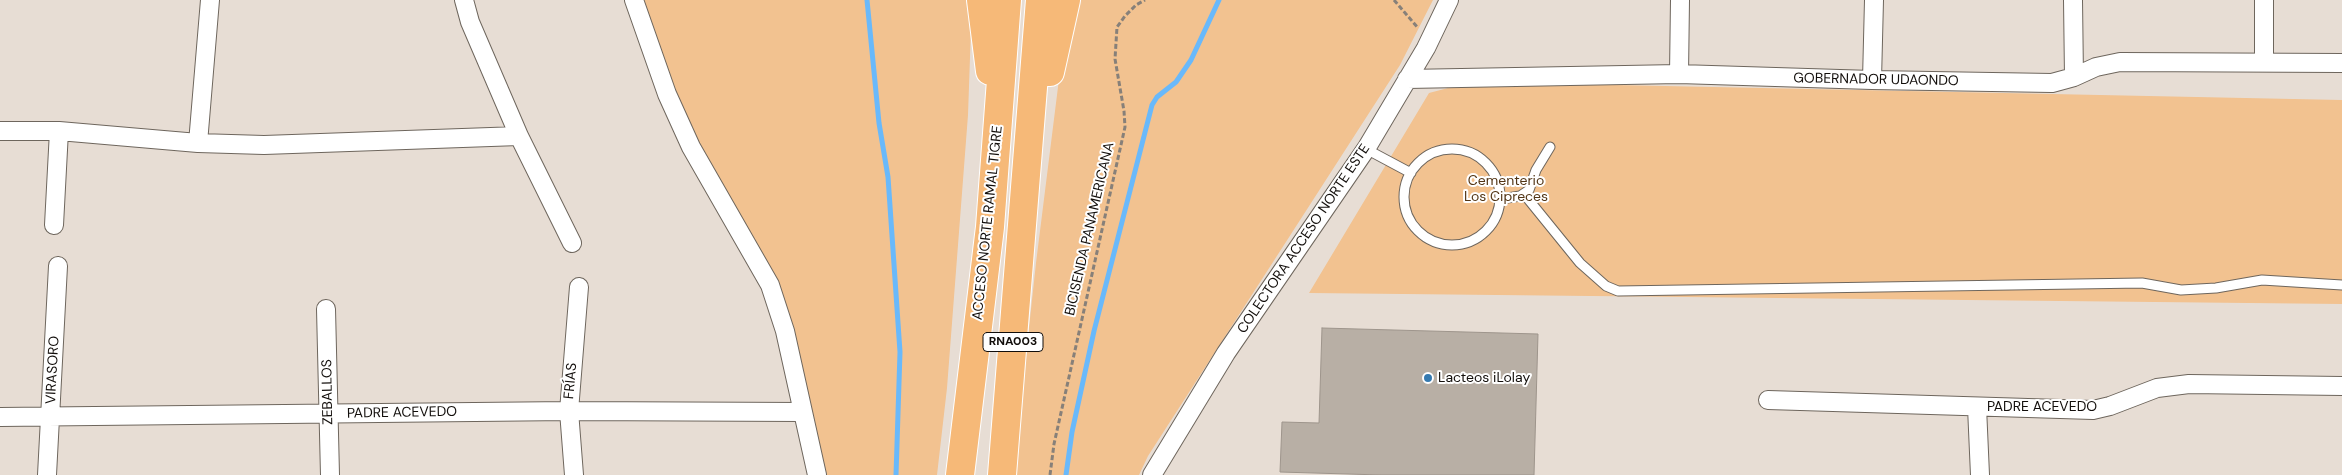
<!DOCTYPE html>
<html>
<head>
<meta charset="utf-8">
<style>
  body { margin:0 }
  canvas { display:block; background:#e7ddd4 }
</style>
</head>
<body>
<canvas width="2342" height="475"></canvas>
<script>
const ctx = document.querySelector('canvas').getContext('2d');
ctx.lineJoin = 'round';
function fillPath(path, color) { ctx.fillStyle = color; ctx.fill(path, 'evenodd'); }
const poly = rows => new Path2D(rows.map(r => 'M' + r).join(''));
function stroke(path, color, width, dash) { ctx.strokeStyle = color; ctx.lineWidth = width; ctx.lineCap = dash ? 'butt' : 'round'; ctx.setLineDash(dash || []); ctx.stroke(path); }
function drawText(font, color, halo, rows, align = 'center') {
  ctx.font = font + ' "DM Sans",sans-serif'; ctx.lineWidth = 4; ctx.setLineDash([]); ctx.textBaseline = 'middle'; ctx.strokeStyle = halo; ctx.fillStyle = color; for (const [text, x, y, turn = 0] of rows) {
    ctx.save(); ctx.translate(x, y); ctx.rotate((+turn || 0) * Math.PI / 180); ctx.textAlign = isNaN(turn) ? turn : align; if (halo) ctx.strokeText(text, 0, 0); ctx.fillText(text, 0, 0); ctx.restore();
  }
}
const green = poly([
  [641,0,972,0,968,115,947,388,937,475,827,475,776,281,692,139],
  [1074,0,1433,0,1400,65,1148,456,1139,475,1013,475,1036,263,1063,47],
  [1471,82,2342,100,2342,304,1309,293,1429,93]
]);
const stream = poly([
  [867,0,879,123,888,177,900,352,896,475],
  [1066,475,1072,432,1094,331,1152,105,1157,97,1176,82,1191,60,1219,0]
]);
const building = poly([
  [1322,328,1538,334,1534,475,1381,475,1280,472,1282,422,1319,423,1322,328]
]);
const path = poly([
  [1394,0,1418,28],
  [1050,475,1054,444,1125,127,1124,111,1115,59,1117,27,1125,16,1136,5,1145,0]
]);
const service = poly([
  [1366,149,1411,173],
  '1404 197a48 48 0 1 1 96 0a48 48 0 1 1-96 0Z',
  [1524,194,1580,263,1606,286,1618,291,2142,283,2181,290,2216,288,2262,280,2342,285],
  [1501,199,1520,196,1529,190,1536,170,1550,147]
]);
const minor = poly([
  [464,0,470,22,519,136,572,243],
  [634,0,667,94,691,147,770,285,785,331,817,475],
  [2073,0,2074,77],
  [2264,62,2264,0],
  [1679,74,1680,0],
  [1407,79,1679,74,1872,80,2052,83,2074,77,2096,67,2120,62,2342,63],
  [1872,80,1874,0],
  [0,131,59,131,198,143,264,145,519,136],
  [198,143,210,0],
  [54,225,59,131],
  [326,309,330,475],
  [1768,400,2093,410,2110,406,2157,388,2189,384,2342,386],
  [1977,407,1980,475],
  [0,417,569,411,803,412],
  [47,475,58,266],
  [574,475,569,411,579,287],
  [1152,475,1226,353,1366,149,1426,48,1449,0]
]);
const motorway = poly([
  [981,0,990,71],
  [1050,72,1066,0],
  [960,475,990,227,1007,0],
  [1002,475,1040,0]
]);
const markers = [
  [1428,378,5,"#367ab0"]
];
const shields = [
  [1013,342,60]
];
const shieldNames = [
  ["RNA003",1013,342]
];
const streetNames = [
  ["GOBERNADOR UDAONDO",1876,80,1],
  ["ACCESO NORTE RAMAL TIGRE",988,223,-84],
  ["BICISENDA PANAMERICANA",1090,229,-77],
  ["COLECTORA ACCESO NORTE ESTE",1304,239,-56],
  ["VIRASORO",53,370,-87],
  ["FRÍAS",571,381,-85],
  ["ZEBALLOS",328,392,-91],
  ["PADRE ACEVEDO",2042,407],
  ["PADRE ACEVEDO",402,413,-1]
];
const parkNames = [
  ["Cementerio",1506,181],
  ["Los Cipreces",1506,197]
];
const poiNames = [
  ["Lacteos iLolay",1438,378]
];
fillPath(green, '#f2c290');
stroke(stream, '#69b9fb', 5);
fillPath(building, '#b8afa5');
stroke(building, '#9e958c', 1);
stroke(service, '#6e665d', 11);
stroke(minor, '#6e665d', 20);
stroke(motorway, '#fff', 30);
stroke(path, '#878079', 3, [5, 2.5]);
stroke(service, '#fff', 9);
stroke(minor, '#fff', 18);
stroke(motorway, '#f6b978', 28);
for (const [x, y, r, color] of markers) { const dot = new Path2D(); dot.arc(x, y, r, 0, 2 * Math.PI); ctx.fillStyle = color; ctx.fill(dot); stroke(dot, '#fff', 2); }
for (const [x, y, w] of shields) { const box = new Path2D(); box.roundRect(x - w / 2, y - 9.5, w, 19, 4); ctx.fillStyle = '#fff'; ctx.fill(box); stroke(box, '#120e0b', 1); }
drawText('bold 12px', '#120e0b', null, shieldNames);
drawText('14px', '#120e0b', '#fff', streetNames);
drawText('14px', '#523515', '#fff', parkNames);
drawText('14px', '#120e0b', '#fff', poiNames, 'left');
</script>
</body>
</html>
